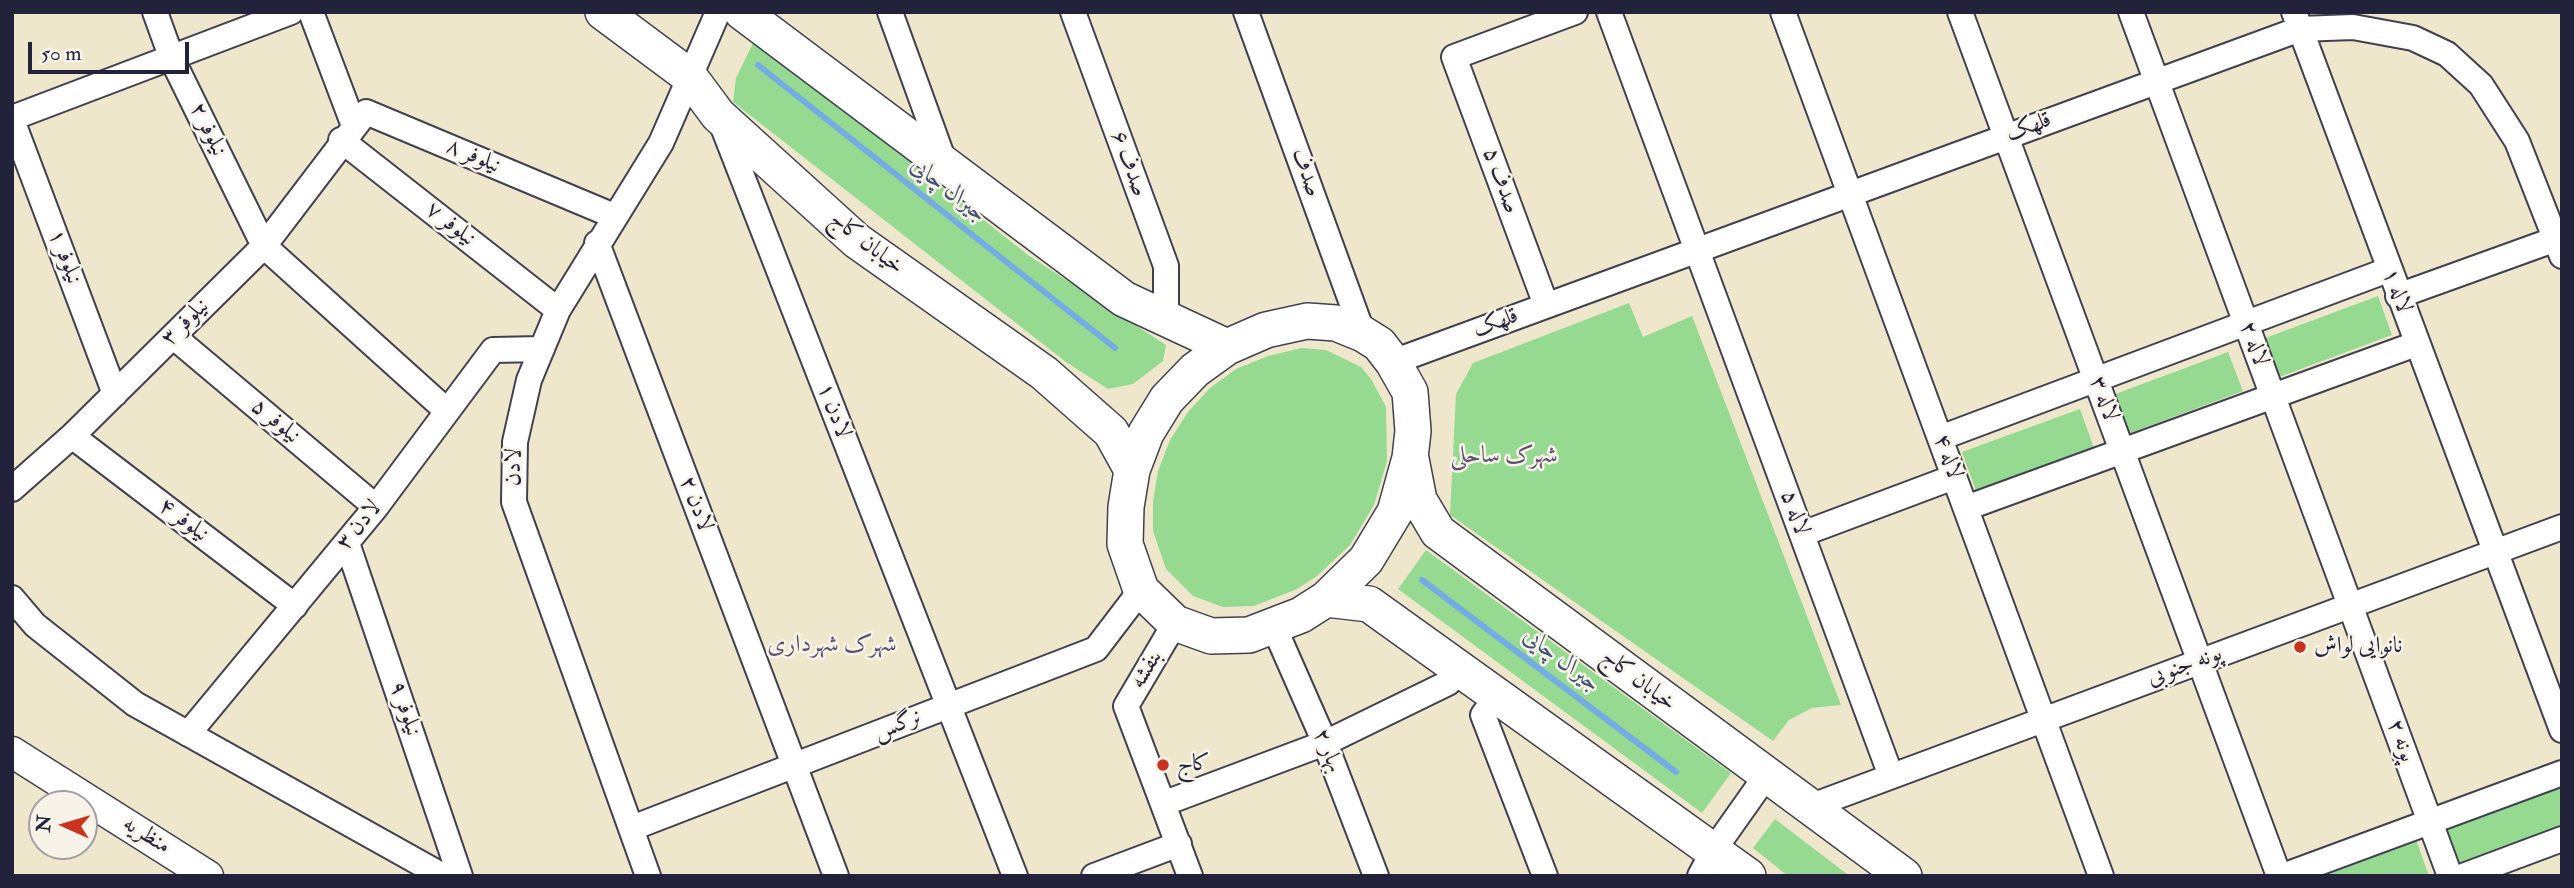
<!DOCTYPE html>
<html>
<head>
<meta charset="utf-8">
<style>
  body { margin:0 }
  #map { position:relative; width:2574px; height:888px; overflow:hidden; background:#efe7cc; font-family:"IM FELL Double Pica",serif }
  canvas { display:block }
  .frame { position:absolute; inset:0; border:14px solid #22223b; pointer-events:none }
  .north { position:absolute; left:28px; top:790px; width:70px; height:70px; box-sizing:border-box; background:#f7f3e8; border:2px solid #a29fa3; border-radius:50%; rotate:274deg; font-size:19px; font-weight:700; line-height:28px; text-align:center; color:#22223b }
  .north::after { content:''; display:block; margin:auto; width:24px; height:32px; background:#c8321e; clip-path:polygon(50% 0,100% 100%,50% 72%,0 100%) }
  .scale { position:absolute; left:28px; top:42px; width:161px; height:32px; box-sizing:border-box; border:4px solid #22223b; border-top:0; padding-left:9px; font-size:21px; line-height:24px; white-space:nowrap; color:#22223b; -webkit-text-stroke:5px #f7f3e8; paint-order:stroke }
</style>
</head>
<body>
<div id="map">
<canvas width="2574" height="888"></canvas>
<div class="frame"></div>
<div class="north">N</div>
<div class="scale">50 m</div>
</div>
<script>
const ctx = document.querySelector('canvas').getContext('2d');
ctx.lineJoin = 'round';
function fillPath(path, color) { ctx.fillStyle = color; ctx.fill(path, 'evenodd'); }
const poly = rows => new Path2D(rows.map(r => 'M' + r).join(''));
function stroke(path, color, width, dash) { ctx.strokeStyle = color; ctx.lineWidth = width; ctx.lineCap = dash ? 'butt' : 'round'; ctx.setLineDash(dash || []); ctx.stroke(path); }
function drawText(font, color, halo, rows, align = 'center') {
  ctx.font = font + ' "IM FELL Double Pica",Amiri,serif'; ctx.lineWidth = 5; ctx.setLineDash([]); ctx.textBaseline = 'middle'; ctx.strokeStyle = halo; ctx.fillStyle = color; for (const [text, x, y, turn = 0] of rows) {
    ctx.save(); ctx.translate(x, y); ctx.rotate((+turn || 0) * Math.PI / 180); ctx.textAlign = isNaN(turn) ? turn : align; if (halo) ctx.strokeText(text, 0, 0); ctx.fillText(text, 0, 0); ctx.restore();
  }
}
const green = poly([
  [755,39,1028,255,1166,345,1163,361,1133,384,1108,389,1066,362,733,102,736,78],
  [2378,296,2392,335,2274,379,2260,340],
  [1629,303,1643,337,1692,316,1841,705,1812,708,1789,720,1773,741,1450,515,1456,394,1473,363],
  [1302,348,1326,350,1361,367,1371,379,1386,407,1387,461,1374,505,1350,545,1317,576,1297,589,1254,606,1223,607,1193,596,1166,569,1153,531,1153,501,1158,471,1170,440,1188,412,1210,388,1236,369,1268,356],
  [2228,352,2243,391,2125,435,2110,396],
  [2080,409,2094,448,1976,491,1962,452],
  [1426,550,1731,773,1702,813,1398,589],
  [2562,782,2562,831,2458,869,2442,826],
  [1775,819,1847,874,1846,876,1788,876,1753,848],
  [2415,837,2429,876,2311,876]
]);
const stream = poly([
  [758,65,1115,348],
  [1422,580,1676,772]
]);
const minor = poly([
  [155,12,172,59,264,246,447,411],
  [311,12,354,126],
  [890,12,945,164],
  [1073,12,1166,266,1166,319],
  [1246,12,1363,334],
  [1609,12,1891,776],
  [1783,12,2101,876],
  [1960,12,2279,876],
  [2131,12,2450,876],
  [2294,12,2562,730],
  [12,118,291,12],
  [12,120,115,394],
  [721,122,1015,876],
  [341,140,558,310],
  [597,243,836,876],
  [2398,296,2545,243],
  [1546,305,1454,57,1575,12],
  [174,337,376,507],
  [1393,362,2300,29,2353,27,2413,38,2447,54,2481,85,2517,141,2562,256],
  [72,436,295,606],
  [1940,438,2388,270],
  [12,489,72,436,264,246,366,112,614,216],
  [1966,508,2416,344],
  [1802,534,1954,477],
  [347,543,460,876],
  [12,598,35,625,135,704,443,876],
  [1175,623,1126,706,1190,876],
  [1274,627,1325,743,1376,876],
  [1497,696,1483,715,1545,876],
  [188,734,376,507,493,350,542,349],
  [1165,803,1325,743,1448,683,1461,670],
  [1809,807,2562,527],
  [632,828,1096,649,1141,590],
  [648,876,514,502,515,442,529,380,558,310,661,143,718,12],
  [1094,876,1179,844],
  [1700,876,1713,851,1766,776],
  [2283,876,2562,773],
  [2463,876,2562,839]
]);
const tertiary = poly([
  [12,752,208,876]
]);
const secondary = poly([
  [603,12,689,76,718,115,857,241,1044,373,1111,432,1132,470],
  [742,12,1124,299,1227,347],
  [1307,321,1336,323,1363,334,1379,344,1393,362,1410,392,1413,431,1410,458,1395,512,1366,560,1326,599,1301,615,1249,635,1211,636,1175,623,1141,590,1125,544,1126,507,1132,470,1146,433,1167,399,1195,370,1227,347,1266,330,1307,321],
  [1411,459,1419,500,1438,532,1904,876],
  [1326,599,1369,604,1748,876]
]);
const markers = [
  [2300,647,7,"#c8321e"],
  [1163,765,7,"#c8321e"]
];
const streetNames = [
  ["قلهک",2029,128,-20],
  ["نیلوفر ۲",207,130,64],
  ["نیلوفر ۸",473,157,23],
  ["صدف ۶",1128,164,70],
  ["صدف",1305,173,70],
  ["صدف ۵",1500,181,70],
  ["نیلوفر ۷",450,225,38],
  ["خیابان کاج",866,244,38],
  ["نیلوفر ۱",64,257,69],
  ["لاله ۱",2396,291,69],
  ["نیلوفر ۳",186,323,-45],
  ["قلهک",1496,324,-20],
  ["لاله ۲",2253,344,70],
  ["لاله ۳",2103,399,70],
  ["لادن ۱",833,411,69],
  ["نیلوفر ۵",275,422,40],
  ["لاله ۴",1947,457,70],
  ["لادن",515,467,-89],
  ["لادن ۲",695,504,69],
  ["لاله ۵",1794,513,70],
  ["نیلوفر ۴",183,521,37],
  ["لادن ۳",360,526,-51],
  ["پونه جنوبی",2185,667,-20],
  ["بنفشه",1147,670,-59],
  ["خیابان کاج",1638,681,37],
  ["نیلوفر ۹",404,709,71],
  ["نرگس",898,726,-21],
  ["پونه ۲",2400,741,70],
  ["بهار ۲",1327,751,68],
  ["منظریه",146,836,32]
];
const poiNames = [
  ["نانوایی لواش",2314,647],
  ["کاج",1177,765]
];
const waterNames = [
  ["جیرال چایی",948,191,38],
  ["جیرال چایی",1561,661,37]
];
const neighbourhoodNames = [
  ["شهرک ساحلی",1504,457],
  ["شهرک شهرداری",832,646]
];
fillPath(green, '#96da92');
stroke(stream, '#75ace3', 6);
stroke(minor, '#414051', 28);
stroke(tertiary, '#414051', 33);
stroke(secondary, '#414051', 38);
stroke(minor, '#fff', 24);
stroke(tertiary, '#fff', 30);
stroke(secondary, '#fff', 35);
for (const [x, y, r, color] of markers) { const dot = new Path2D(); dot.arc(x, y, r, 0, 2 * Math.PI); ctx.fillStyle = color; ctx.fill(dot); stroke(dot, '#f7f3e8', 2.5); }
drawText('23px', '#22223b', '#f7f3e8', streetNames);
drawText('23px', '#22223b', '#f7f3e8', poiNames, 'left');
drawText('italic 24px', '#3f5276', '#f7f3e8', waterNames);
drawText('24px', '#5c506d', '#f7f3e8', neighbourhoodNames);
</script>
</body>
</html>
